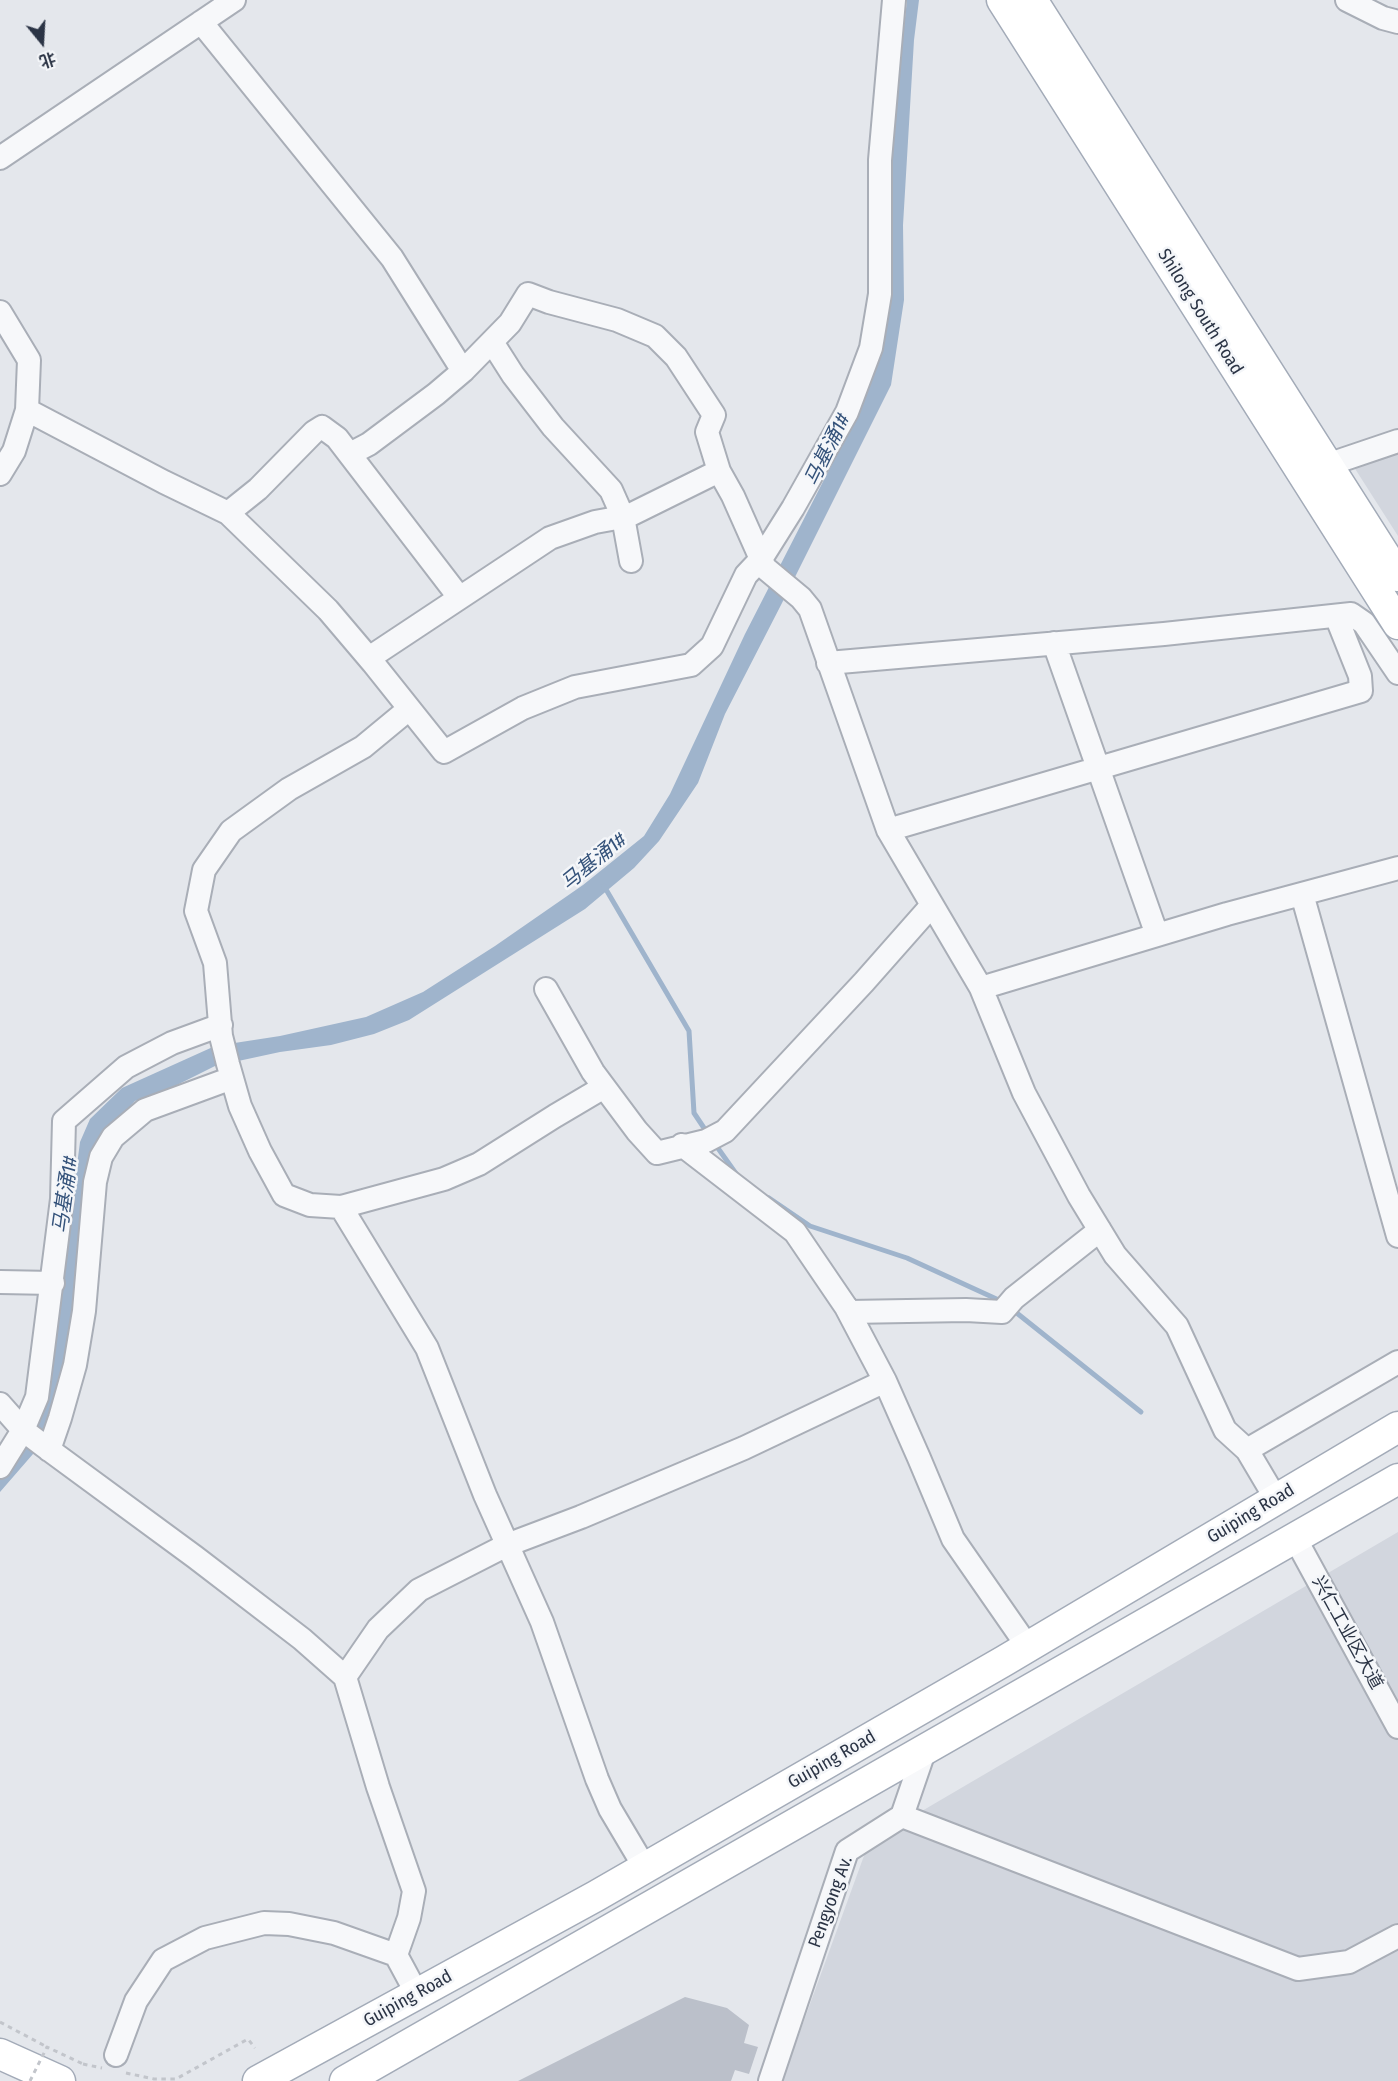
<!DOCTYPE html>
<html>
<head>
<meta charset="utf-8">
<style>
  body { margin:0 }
  #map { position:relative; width:1398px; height:2081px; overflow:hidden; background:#e4e7ec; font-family:"Fira Sans Condensed","Noto Sans SC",sans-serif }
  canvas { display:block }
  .north { position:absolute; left:12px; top:12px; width:60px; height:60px; -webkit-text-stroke:4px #f4f6f9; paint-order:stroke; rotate:162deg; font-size:16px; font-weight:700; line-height:24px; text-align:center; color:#2b3445 }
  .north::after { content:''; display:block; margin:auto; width:21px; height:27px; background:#2b3445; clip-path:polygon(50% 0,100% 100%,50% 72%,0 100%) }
</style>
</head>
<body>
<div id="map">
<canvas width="1398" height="2081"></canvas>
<div class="north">北</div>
</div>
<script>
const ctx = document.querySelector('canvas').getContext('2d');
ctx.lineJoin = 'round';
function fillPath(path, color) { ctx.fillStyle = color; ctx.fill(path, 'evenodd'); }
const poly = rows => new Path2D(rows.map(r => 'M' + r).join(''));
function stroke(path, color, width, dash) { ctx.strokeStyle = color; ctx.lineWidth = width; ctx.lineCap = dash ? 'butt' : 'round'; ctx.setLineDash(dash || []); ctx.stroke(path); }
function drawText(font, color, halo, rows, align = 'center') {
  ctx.font = font + ' "Fira Sans Condensed","Noto Sans SC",sans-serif'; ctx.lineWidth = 5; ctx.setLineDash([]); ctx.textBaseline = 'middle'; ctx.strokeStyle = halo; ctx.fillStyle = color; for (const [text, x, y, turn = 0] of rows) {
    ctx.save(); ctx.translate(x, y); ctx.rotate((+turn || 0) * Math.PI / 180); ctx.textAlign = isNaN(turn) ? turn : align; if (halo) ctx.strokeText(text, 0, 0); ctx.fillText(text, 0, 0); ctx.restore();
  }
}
const built = poly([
  [1398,449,1398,536,1352,464],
  [1398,1532,1398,2081,782,2081,869,1842]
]);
const water = poly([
  [907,0,919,0,914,40,903,225,904,300,891,385,781,605,725,714,698,783,659,841,634,868,585,909,409,1020,374,1034,331,1045,280,1052,215,1066,169,1089,135,1101,104,1137,70,1347,45,1431,33,1454,0,1492,0,1478,55,1335,80,1142,90,1119,122,1088,215,1046,280,1036,366,1017,423,992,495,946,583,885,644,836,670,794,745,634,852,425,888,208,901,53]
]);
const stream = poly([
  [604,886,689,1031,694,1113,708,1134],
  [715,1144,737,1175],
  [769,1198,810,1226,907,1258,1003,1302],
  [1013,1310,1141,1412]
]);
const building = poly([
  [685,1997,727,2008,749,2025,744,2043,758,2047,749,2074,735,2070,731,2081,518,2081]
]);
const path = poly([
  [0,2022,47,2047],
  [83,2064,102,2068],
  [126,2073,154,2079,176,2079,248,2039,255,2048]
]);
const minor = poly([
  [1347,0,1383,18,1398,22],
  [201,22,392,258,463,371],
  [0,158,234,0],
  [0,312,29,360,27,410,14,451,0,474],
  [492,342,513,375,553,427,611,490,623,517,631,561],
  [27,410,164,482,228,513,328,610,373,663,444,752,523,708,575,687,691,665,712,646,746,575,761,559,793,508,847,412,871,348,880,294,880,160,894,0],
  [350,454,369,444,436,394,463,371,510,323,528,294,549,302,617,320,655,336,676,357,714,415,707,432,719,471,733,496,765,568,801,598,810,609,888,830,981,988,1024,1093,1079,1196,1115,1255,1177,1326,1225,1430,1247,1450,1276,1499],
  [1327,465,1398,441],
  [228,513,258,489,314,432,322,427,337,438,459,597],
  [1054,643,1157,935],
  [369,658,550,538,595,522,628,516,719,471],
  [828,663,1164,634,1351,614,1364,623,1398,673],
  [409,709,363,747,289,789,231,831,204,870,196,911,215,963,221,1036,228,1064,240,1106,260,1151,284,1195,310,1205,341,1207,444,1179,479,1164,555,1116,604,1087],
  [888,830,1361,691,1360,676,1336,616],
  [1302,894,1398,1236],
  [981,988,1227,914,1398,868],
  [546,989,593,1072,637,1131,657,1153,706,1141,725,1131,864,982,932,905],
  [682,1145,795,1232,846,1307,885,1381,919,1458,953,1539,1028,1647],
  [341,1207,427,1348,485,1495,542,1622,597,1779,610,1809,645,1868],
  [0,1282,53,1283],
  [849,1312,966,1310,1002,1312,1014,1298,1100,1230],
  [0,1404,23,1430,44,1446,195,1557,302,1639,345,1677,378,1787,414,1891,409,1918,396,1955,417,1994],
  [49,1450,60,1418,75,1365,84,1311,95,1182,101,1157,113,1137,145,1110,232,1078],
  [1247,1450,1398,1362],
  [0,1467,23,1430,37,1397,62,1199,64,1121,126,1067,172,1043,221,1025],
  [1295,1538,1398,1727],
  [345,1677,378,1629,419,1590,507,1545,581,1517,744,1448,885,1381],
  [902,1816,1298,1969,1349,1962,1398,1936],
  [116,2055,136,2001,163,1960,205,1938,264,1923,289,1924,334,1933,396,1955],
  [770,2081,847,1851,902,1816,925,1749]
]);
const major = poly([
  [1002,0,1398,624],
  [1032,0,1398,576],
  [0,2054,60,2081],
  [258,2081,596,1896,1004,1661,1398,1427],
  [345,2081,1398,1479]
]);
const pathBridge = poly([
  [30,2081,47,2047,83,2064]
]);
const streetNames = [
  ["Shilong South Road",1200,312,58],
  ["Guiping Road",1251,1514,-31],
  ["兴仁工业区大道",1347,1633,61],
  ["Guiping Road",832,1760,-30],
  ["Pengyong Av.",831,1902,-70],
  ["Guiping Road",408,1999,-29]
];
const waterNames = [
  ["马基涌1#",828,450,-64],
  ["马基涌1#",594,862,-39],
  ["马基涌1#",66,1195,-82]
];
fillPath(built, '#d2d6de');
fillPath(water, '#9fb4cc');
stroke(stream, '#9fb4cc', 5);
fillPath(building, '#bbc0ca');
stroke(minor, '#a9aeb7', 26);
stroke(major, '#a3abb8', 33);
stroke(path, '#c2c5cb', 3, [4.5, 4.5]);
stroke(minor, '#f7f8fa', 22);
stroke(major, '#fff', 30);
stroke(pathBridge, '#c2c5cb', 3, [4.5, 4.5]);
drawText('18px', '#2b3445', '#f4f6f9', streetNames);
drawText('italic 20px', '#34527a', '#f4f6f9', waterNames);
</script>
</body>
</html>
